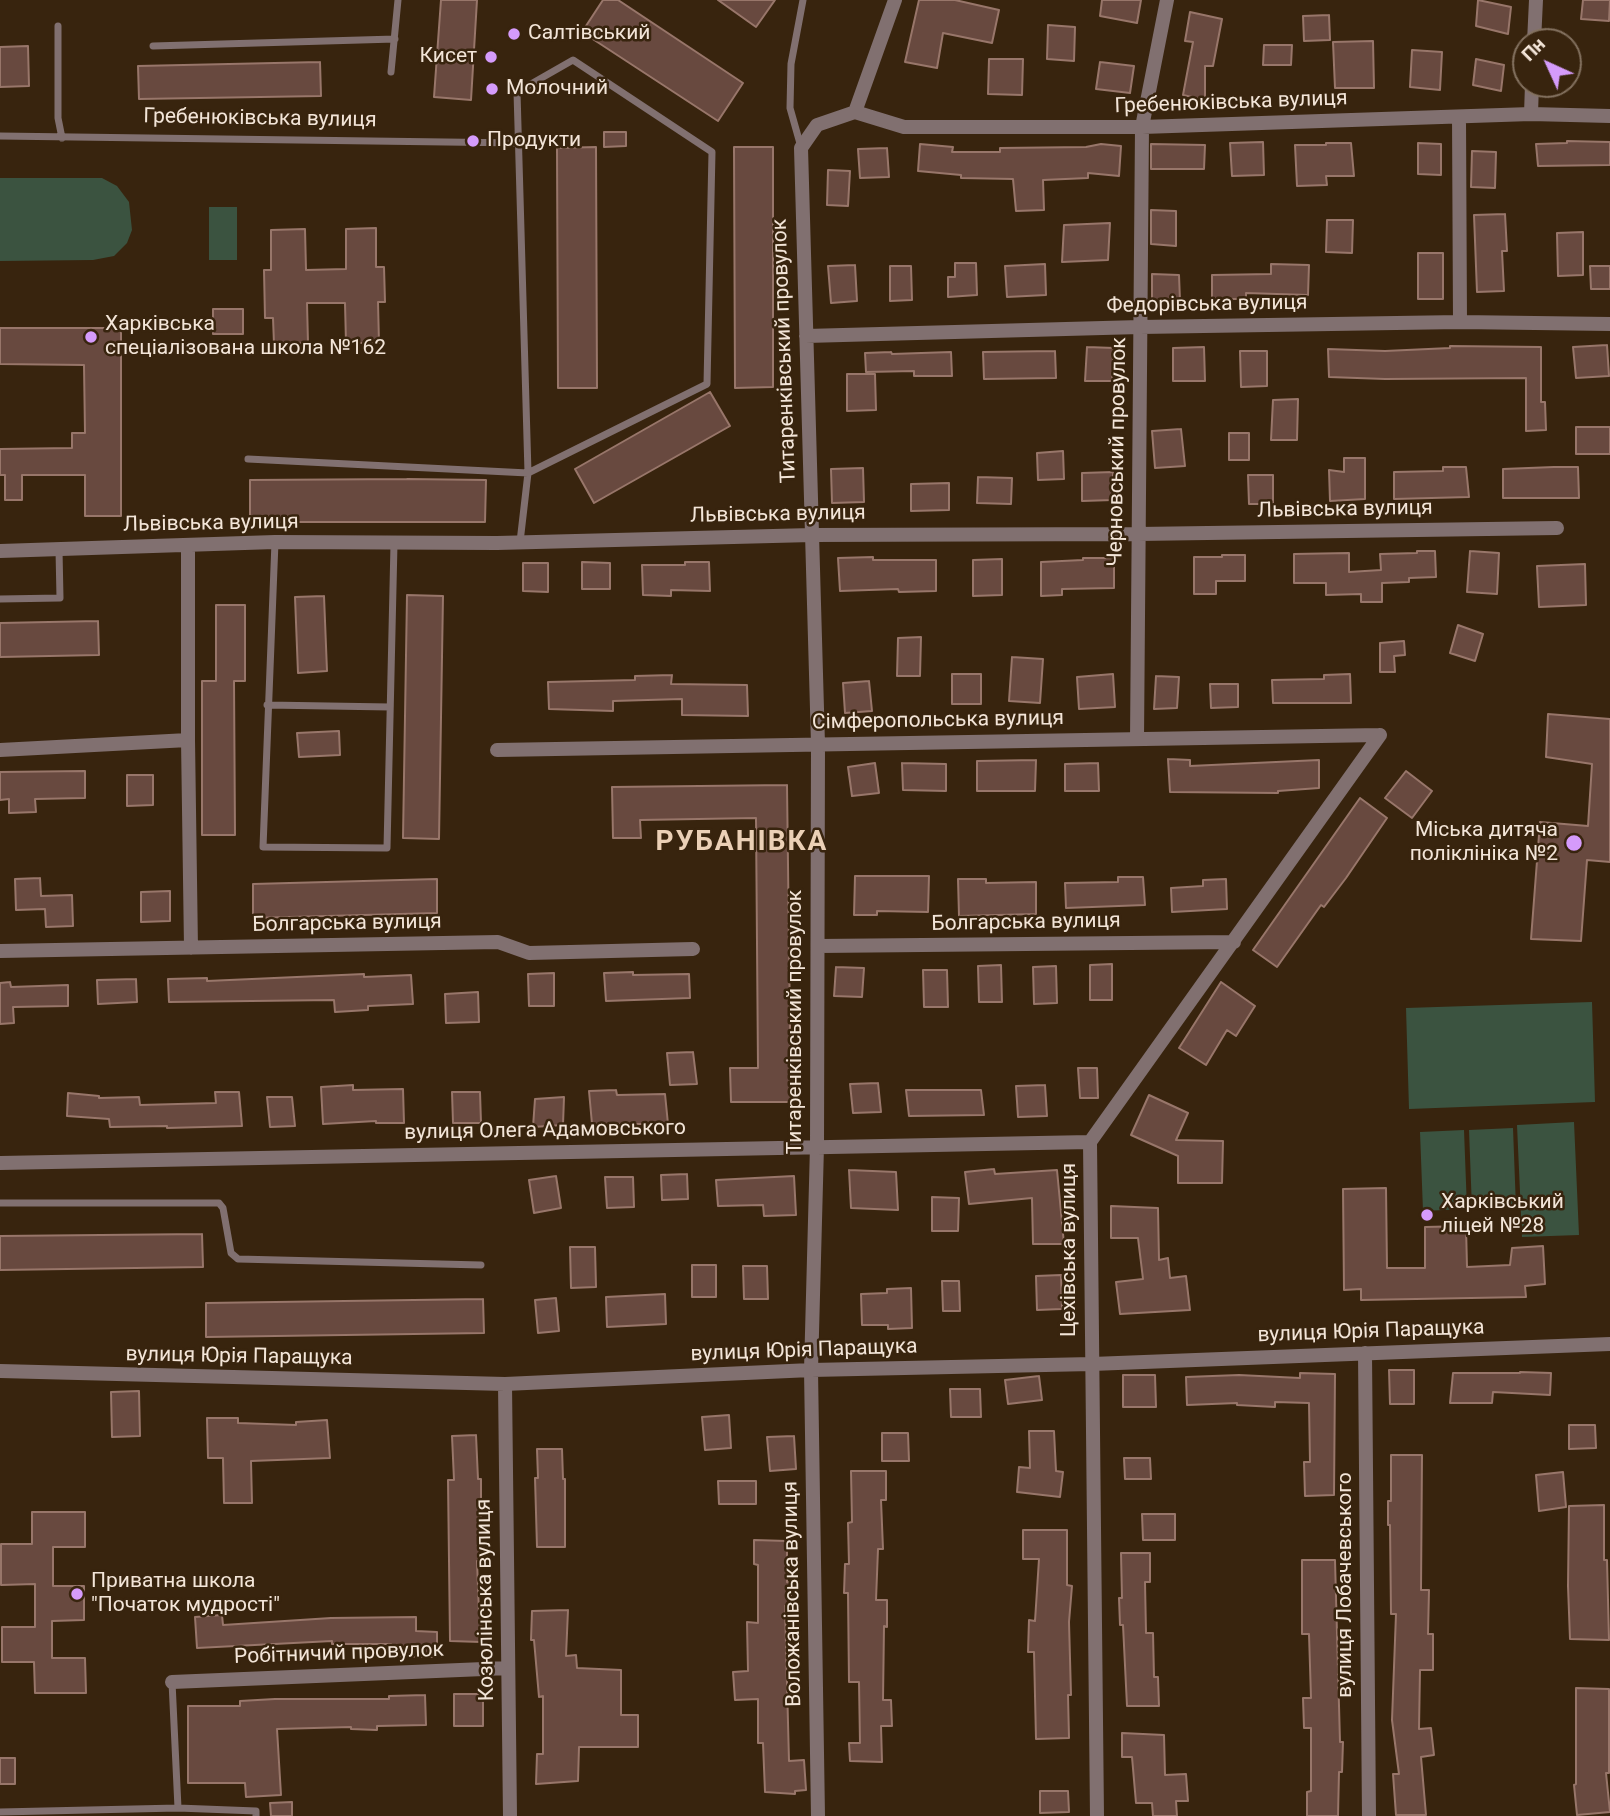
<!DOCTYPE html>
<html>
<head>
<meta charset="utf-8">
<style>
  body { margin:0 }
  #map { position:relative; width:1610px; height:1816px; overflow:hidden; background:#38240e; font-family:Roboto,sans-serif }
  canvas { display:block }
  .north { position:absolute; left:1512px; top:28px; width:70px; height:70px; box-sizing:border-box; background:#38240e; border:2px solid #83715f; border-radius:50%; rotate:315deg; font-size:19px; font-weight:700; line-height:28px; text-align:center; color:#f3e5d8 }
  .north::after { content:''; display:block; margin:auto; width:24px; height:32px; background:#d59bfb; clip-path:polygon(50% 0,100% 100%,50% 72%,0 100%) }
</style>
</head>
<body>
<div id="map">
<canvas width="1610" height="1816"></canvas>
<div class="north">Пн</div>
</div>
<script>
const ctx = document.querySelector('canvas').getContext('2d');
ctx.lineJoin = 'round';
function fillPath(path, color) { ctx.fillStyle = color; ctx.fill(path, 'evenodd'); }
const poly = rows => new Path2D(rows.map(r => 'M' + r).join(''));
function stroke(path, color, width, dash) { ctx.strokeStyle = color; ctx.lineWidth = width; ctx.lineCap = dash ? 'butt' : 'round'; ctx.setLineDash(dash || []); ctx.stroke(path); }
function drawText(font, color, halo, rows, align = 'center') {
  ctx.font = font + ' Roboto,sans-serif'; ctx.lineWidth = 5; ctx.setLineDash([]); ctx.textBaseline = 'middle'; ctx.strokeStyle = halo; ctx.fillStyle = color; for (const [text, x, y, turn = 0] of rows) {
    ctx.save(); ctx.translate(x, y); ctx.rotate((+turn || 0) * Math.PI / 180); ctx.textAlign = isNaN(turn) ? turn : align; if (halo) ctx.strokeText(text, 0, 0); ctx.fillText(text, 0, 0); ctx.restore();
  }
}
const green = poly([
  [0,178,102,178,117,186,129,202,132,230,127,243,114,256,93,260,0,261],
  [209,207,237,207,237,260,209,260],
  [1592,1002,1595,1102,1409,1109,1406,1008],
  [1574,1122,1579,1235,1522,1237,1517,1125],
  [1513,1128,1516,1208,1472,1209,1469,1130],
  [1464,1130,1467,1209,1423,1211,1420,1132]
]);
const building = poly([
  [441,0,477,0,471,100,434,97,441,0],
  [603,0,618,0,743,83,718,121,582,32,603,0],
  [718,0,775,0,756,27,718,0],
  [919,0,955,0,999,10,992,43,943,33,937,68,905,62,919,0],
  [1102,0,1141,0,1137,23,1100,16,1102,0],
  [1478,0,1511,7,1508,34,1476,26,1478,0],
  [1583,0,1610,0,1609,21,1581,19,1583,0],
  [1190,12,1222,19,1213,66,1205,66,1205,100,1183,95,1193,42,1185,41,1190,12],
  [1329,15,1330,40,1304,41,1303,16,1329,15],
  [1048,25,1075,27,1074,61,1047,59,1048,25],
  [1373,41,1374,88,1335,88,1333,42,1373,41],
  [1264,45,1292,45,1291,65,1263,65,1264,45],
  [28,46,29,86,0,87,0,47,28,46],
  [1412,50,1442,52,1440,90,1410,87,1412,50],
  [989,59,1023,59,1022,95,988,94,989,59],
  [1476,59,1504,65,1501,91,1473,85,1476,59],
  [320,62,321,96,139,99,138,66,320,62],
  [1100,62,1134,66,1130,93,1096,89,1100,62],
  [604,132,626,132,626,146,604,147,604,132],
  [1567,141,1610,142,1610,165,1538,166,1536,144,1567,143,1567,141],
  [1263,142,1264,175,1232,176,1230,143,1263,142],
  [1326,143,1351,143,1354,176,1326,176,1327,185,1297,186,1295,145,1326,145,1326,143],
  [1418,143,1441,144,1441,175,1418,174,1418,143],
  [920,144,953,147,952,152,1000,152,1000,148,1086,147,1101,144,1121,146,1119,176,1088,173,1088,178,1043,180,1044,210,1016,211,1013,179,961,178,961,175,918,171,920,144],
  [1151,144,1205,145,1204,169,1151,169,1151,144],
  [596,147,597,388,558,388,557,148,596,147],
  [734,147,773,147,773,387,735,388,734,147],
  [887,148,889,177,860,178,858,149,887,148],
  [1472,151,1496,152,1495,188,1471,187,1472,151],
  [828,170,850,171,848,206,827,205,828,170],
  [1151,210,1176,211,1176,246,1151,244,1151,210],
  [1505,214,1507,251,1502,251,1504,291,1477,292,1474,215,1505,214],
  [1327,220,1353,220,1352,253,1326,252,1327,220],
  [1110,223,1108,260,1062,262,1064,225,1110,223],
  [376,228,376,267,384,267,385,302,378,302,379,343,346,343,345,303,307,303,308,343,274,344,273,318,265,318,264,270,271,270,271,230,305,229,306,270,346,269,346,229,376,228],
  [1583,232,1583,275,1558,276,1557,233,1583,232],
  [1418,253,1443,253,1443,299,1418,299,1418,253],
  [955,263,976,263,977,295,948,297,948,277,955,277,955,263],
  [1045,264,1046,295,1007,297,1005,266,1045,264],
  [1271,264,1309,265,1308,295,1246,293,1246,299,1212,299,1212,275,1271,274,1271,264],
  [855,265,857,301,831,303,828,266,855,265],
  [890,266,911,266,912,300,890,301,890,266],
  [1590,266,1610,266,1610,289,1591,289,1590,266],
  [1152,274,1179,275,1180,301,1152,300,1152,274],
  [213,309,243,309,243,334,213,334,213,309],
  [0,328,121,328,121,516,85,516,85,475,22,475,22,500,5,500,5,475,0,475,0,449,72,448,72,433,85,433,84,365,0,364,0,328],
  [1607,345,1609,376,1576,378,1573,347,1607,345],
  [1450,346,1541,347,1541,402,1545,402,1546,430,1526,431,1526,378,1385,379,1329,377,1328,349,1385,351,1450,348,1450,346],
  [1087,347,1114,348,1112,381,1085,381,1087,347],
  [1204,347,1205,381,1173,381,1173,348,1204,347],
  [1055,351,1056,378,984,379,983,352,1055,351],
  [1240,351,1267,351,1267,386,1241,387,1240,351],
  [891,352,892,354,951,352,952,376,914,376,914,371,866,372,865,353,891,352],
  [847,374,875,374,876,410,847,411,847,374],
  [710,392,730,426,594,503,575,469,710,392],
  [1298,399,1297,440,1271,440,1273,400,1298,399],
  [1576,427,1610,427,1610,454,1576,454,1576,427],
  [1181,429,1185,466,1155,468,1152,431,1181,429],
  [1229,433,1249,433,1249,460,1229,460,1229,433],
  [1063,451,1064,479,1038,480,1037,453,1063,451],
  [1344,458,1365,458,1365,499,1330,501,1329,470,1344,472,1344,458],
  [1443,467,1466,467,1469,497,1394,499,1394,472,1443,471,1443,467],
  [1554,467,1578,467,1579,498,1503,498,1503,469,1554,467],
  [863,468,864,502,832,503,831,469,863,468],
  [1113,472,1113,500,1082,501,1082,473,1113,472],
  [1248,475,1273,475,1273,504,1249,504,1248,475],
  [978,477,1012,478,1011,504,977,503,978,477],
  [407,479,486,480,485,522,250,522,250,480,407,479],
  [949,483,949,510,911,511,911,484,949,483],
  [1417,551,1435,551,1436,577,1409,578,1409,582,1382,583,1382,602,1361,602,1361,594,1326,595,1326,583,1294,583,1294,554,1349,553,1349,572,1381,570,1380,554,1417,553,1417,551],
  [1470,551,1499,553,1497,594,1467,592,1470,551],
  [1222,555,1245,555,1245,581,1216,581,1216,594,1194,594,1194,557,1222,557,1222,555],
  [873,557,873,560,936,560,936,591,899,592,898,589,840,591,838,558,873,557],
  [1083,558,1114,558,1114,588,1062,589,1062,595,1041,596,1041,562,1083,560,1083,558],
  [1002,559,1002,595,973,596,973,560,1002,559],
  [582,562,610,563,610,589,582,589,582,562],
  [685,562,709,562,710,591,671,590,671,596,643,595,642,565,685,565,685,562],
  [523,563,548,563,548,592,523,591,523,563],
  [1585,564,1586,605,1539,607,1537,566,1585,564],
  [407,595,443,596,439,839,403,838,407,595],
  [324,596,327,671,298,673,295,597,324,596],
  [216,605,245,605,245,681,234,681,235,835,202,835,202,681,216,681,216,605],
  [98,621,99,655,0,657,0,623,98,621],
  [1458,625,1483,634,1475,661,1450,653,1458,625],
  [921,637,920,676,897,676,898,638,921,637],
  [1404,641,1405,655,1394,656,1395,672,1380,672,1380,643,1404,641],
  [1012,657,1043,659,1040,703,1009,701,1012,657],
  [952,674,981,674,981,704,952,704,952,674],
  [1113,674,1115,707,1079,709,1077,677,1113,674],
  [1350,674,1351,703,1273,703,1272,680,1324,679,1324,675,1350,674],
  [672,675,671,684,747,685,748,716,682,715,682,699,613,701,613,711,549,709,548,682,635,680,635,676,672,675],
  [1156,676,1179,677,1177,708,1154,709,1156,676],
  [869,681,872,711,845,713,843,683,869,681],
  [1210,684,1238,684,1238,707,1211,708,1210,684],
  [1548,714,1610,719,1610,862,1587,860,1581,941,1531,939,1540,822,1588,826,1592,764,1546,757,1548,714],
  [339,731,340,755,299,757,297,733,339,731],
  [1168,759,1190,760,1190,766,1319,760,1319,788,1278,791,1278,793,1170,792,1168,759],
  [1036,760,1035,791,977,791,977,761,1036,760],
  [875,763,879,793,852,796,848,767,875,763],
  [902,763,946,764,946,791,903,790,902,763],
  [1098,763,1099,791,1065,791,1065,764,1098,763],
  [85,771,85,798,35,799,36,812,9,813,9,799,0,800,0,772,85,771],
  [1406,771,1432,791,1412,818,1385,798,1406,771],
  [127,775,153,775,153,805,127,806,127,775],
  [787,785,791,1102,731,1102,730,1068,758,1068,756,818,640,820,641,838,613,838,612,787,787,785],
  [1360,798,1387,818,1346,878,1324,907,1321,905,1277,967,1253,950,1360,798],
  [855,876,929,876,928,912,877,911,877,915,854,915,855,876],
  [1118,877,1143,877,1145,905,1066,908,1065,883,1118,882,1118,877],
  [40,878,41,896,72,895,73,926,46,927,45,909,16,910,15,879,40,878],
  [437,879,437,913,253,918,253,884,437,879],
  [958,879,986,879,986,883,1036,882,1036,914,959,916,958,879],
  [1226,879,1227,909,1172,912,1171,888,1203,886,1203,880,1226,879],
  [170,891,170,921,141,922,141,892,170,891],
  [1112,964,1112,1000,1090,1000,1090,965,1112,964],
  [1001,965,1002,1002,979,1002,978,966,1001,965],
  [1056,966,1057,1003,1034,1004,1033,967,1056,966],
  [836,967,864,968,862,997,834,996,836,967],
  [923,970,947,970,948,1007,924,1007,923,970],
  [633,972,633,975,689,974,690,998,606,1001,604,973,633,972],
  [554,973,554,1006,529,1006,528,974,554,973],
  [364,974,364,977,411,975,413,1004,368,1006,368,1010,335,1012,334,1000,169,1002,168,979,207,978,207,981,364,974],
  [136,979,137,1002,98,1004,97,980,136,979],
  [10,982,11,987,68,985,68,1006,13,1007,14,1023,0,1024,0,983,10,982],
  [1221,982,1255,1006,1236,1036,1227,1030,1206,1065,1179,1048,1221,982],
  [478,992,479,1022,446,1023,445,994,478,992],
  [693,1052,697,1084,670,1085,667,1053,693,1052],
  [1078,1068,1097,1068,1098,1098,1080,1098,1078,1068],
  [878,1083,881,1112,853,1113,850,1084,878,1083],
  [353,1085,353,1090,403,1089,404,1123,376,1123,376,1121,323,1124,321,1087,353,1085],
  [1045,1085,1047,1116,1018,1117,1016,1086,1045,1085],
  [616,1090,617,1095,665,1094,668,1124,592,1124,589,1091,616,1090],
  [906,1090,981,1090,984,1115,909,1116,906,1090],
  [215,1092,239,1092,242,1126,167,1128,167,1126,110,1127,109,1119,67,1116,68,1093,99,1096,99,1098,139,1097,140,1105,216,1103,215,1092],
  [452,1092,480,1092,481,1123,453,1123,452,1092],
  [1149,1095,1188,1113,1176,1140,1223,1141,1222,1183,1178,1183,1178,1156,1131,1135,1149,1095],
  [267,1097,292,1097,295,1126,270,1127,267,1097],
  [564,1097,563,1125,533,1127,535,1099,564,1097],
  [994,1169,995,1174,1057,1170,1064,1244,1033,1244,1032,1198,969,1204,965,1172,994,1169],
  [849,1170,896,1172,898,1210,851,1208,849,1170],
  [687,1174,688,1199,662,1200,661,1175,687,1174],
  [556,1176,561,1208,534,1213,529,1180,556,1176],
  [794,1176,796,1215,764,1216,763,1205,718,1206,716,1180,794,1176],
  [605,1177,633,1177,634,1207,607,1208,605,1177],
  [1386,1188,1387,1268,1425,1268,1425,1227,1466,1226,1467,1267,1510,1265,1512,1248,1543,1246,1545,1284,1525,1286,1526,1297,1361,1300,1361,1289,1344,1290,1343,1189,1386,1188],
  [932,1197,959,1198,958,1231,932,1231,932,1197],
  [1111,1206,1158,1208,1159,1260,1168,1258,1170,1278,1186,1276,1190,1310,1120,1314,1116,1282,1143,1279,1138,1238,1111,1238,1111,1206],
  [202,1234,203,1267,0,1270,0,1236,202,1234],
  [570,1247,595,1247,596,1287,571,1288,570,1247],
  [692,1265,716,1265,716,1297,692,1297,692,1265],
  [743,1266,767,1266,768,1299,744,1299,743,1266],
  [1061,1275,1062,1309,1037,1310,1036,1276,1061,1275],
  [942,1281,959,1281,960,1311,943,1311,942,1281],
  [911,1288,912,1328,888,1329,888,1325,862,1325,861,1294,887,1293,887,1289,911,1288],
  [665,1294,666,1324,607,1327,606,1297,665,1294],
  [556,1298,559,1331,538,1333,535,1300,556,1298],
  [483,1299,484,1333,206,1337,206,1303,483,1299],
  [1389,1370,1414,1370,1414,1404,1390,1404,1389,1370],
  [1520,1372,1551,1373,1550,1395,1493,1392,1492,1403,1450,1403,1453,1373,1520,1373,1520,1372],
  [1300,1373,1335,1374,1334,1495,1305,1496,1304,1462,1310,1462,1309,1403,1275,1402,1275,1407,1237,1405,1237,1403,1187,1405,1186,1377,1239,1375,1300,1378,1300,1373],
  [1123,1375,1155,1375,1156,1407,1123,1407,1123,1375],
  [1039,1376,1042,1400,1008,1404,1005,1380,1039,1376],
  [950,1389,980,1389,981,1417,951,1417,950,1389],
  [139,1391,140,1436,112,1437,111,1392,139,1391],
  [729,1415,731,1448,705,1450,702,1417,729,1415],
  [207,1418,238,1418,238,1423,296,1425,296,1422,327,1420,330,1458,251,1461,252,1503,224,1503,223,1458,208,1458,207,1418],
  [1569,1425,1595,1425,1596,1448,1569,1449,1569,1425],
  [1029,1431,1054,1431,1056,1471,1063,1472,1060,1497,1017,1492,1019,1467,1030,1468,1029,1431],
  [882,1433,908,1433,909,1461,882,1461,882,1433],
  [476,1435,478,1479,481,1479,481,1561,477,1561,479,1613,482,1613,481,1642,450,1641,448,1480,454,1480,452,1436,476,1435],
  [794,1436,796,1469,770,1471,767,1437,794,1436],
  [537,1449,562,1449,563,1479,565,1479,565,1547,537,1547,535,1478,538,1478,537,1449],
  [1391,1455,1422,1455,1421,1590,1429,1590,1428,1634,1433,1634,1433,1670,1420,1670,1419,1729,1431,1728,1434,1755,1421,1757,1426,1815,1396,1815,1393,1774,1399,1774,1392,1720,1396,1614,1391,1614,1390,1525,1388,1525,1388,1501,1391,1501,1391,1455],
  [1124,1458,1150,1458,1151,1479,1125,1479,1124,1458],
  [851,1471,886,1471,886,1500,881,1500,883,1549,878,1549,876,1600,887,1600,887,1627,884,1626,883,1700,891,1700,892,1726,881,1726,882,1762,850,1761,849,1743,860,1743,859,1682,849,1682,848,1593,844,1593,845,1564,849,1564,848,1523,852,1522,851,1471],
  [1563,1472,1566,1507,1539,1511,1536,1475,1563,1472],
  [718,1481,756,1481,756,1504,719,1504,718,1481],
  [1604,1505,1604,1560,1607,1560,1609,1640,1570,1639,1568,1586,1569,1506,1604,1505],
  [32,1512,85,1512,85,1547,53,1547,53,1586,84,1586,84,1620,52,1621,52,1658,85,1658,86,1693,35,1693,34,1662,2,1662,2,1627,35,1627,35,1584,1,1585,1,1544,32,1544,32,1512],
  [1142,1514,1175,1514,1175,1540,1143,1540,1142,1514],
  [1023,1530,1067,1530,1067,1585,1072,1586,1069,1622,1071,1695,1068,1695,1069,1738,1036,1739,1034,1652,1028,1652,1029,1620,1035,1621,1039,1559,1023,1559,1023,1530],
  [754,1540,787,1541,787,1582,791,1583,791,1606,785,1606,789,1761,804,1760,806,1790,795,1791,795,1794,765,1792,763,1743,758,1743,758,1699,735,1700,733,1672,748,1671,747,1622,758,1623,758,1565,754,1564,754,1540],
  [1121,1553,1150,1553,1150,1582,1145,1582,1146,1633,1153,1633,1154,1677,1158,1677,1159,1706,1127,1706,1123,1625,1120,1625,1119,1598,1122,1598,1121,1553],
  [1302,1560,1335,1560,1340,1742,1343,1742,1342,1772,1339,1772,1338,1816,1307,1816,1307,1792,1311,1791,1311,1728,1304,1728,1303,1698,1311,1698,1309,1634,1302,1634,1302,1560],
  [568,1610,566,1656,576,1655,577,1668,621,1670,621,1715,638,1715,638,1747,579,1747,578,1781,536,1784,537,1754,543,1754,543,1696,539,1697,534,1640,531,1640,532,1611,568,1610],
  [222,1615,223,1625,331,1618,416,1617,416,1631,437,1632,437,1657,391,1656,391,1644,332,1644,332,1641,197,1648,195,1617,222,1615],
  [1576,1688,1609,1689,1609,1773,1606,1773,1610,1812,1577,1815,1574,1785,1576,1784,1576,1688],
  [454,1694,483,1694,483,1726,454,1726,454,1694],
  [425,1695,426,1725,377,1726,377,1730,351,1729,351,1727,277,1729,281,1795,246,1797,245,1783,188,1783,188,1706,240,1706,240,1701,275,1699,389,1699,389,1696,425,1695],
  [1122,1733,1164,1735,1165,1775,1186,1774,1188,1801,1176,1801,1177,1816,1153,1816,1152,1803,1136,1803,1132,1757,1122,1757,1122,1733],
  [0,1758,15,1758,15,1784,0,1784,0,1758],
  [1040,1791,1068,1791,1069,1812,1040,1813,1040,1791],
  [292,1802,292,1816,271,1816,270,1803,292,1802]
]);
const lane = poly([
  [58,26,58,118,62,138],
  [153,46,395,39],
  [391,72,398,0],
  [0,136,520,143],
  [801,147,790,108,791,64,803,0],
  [248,459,528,473,707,384,712,152,573,60,517,92,528,473,520,542],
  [275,542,263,847,387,848,394,544],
  [0,599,60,598,59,550],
  [267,705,390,707],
  [0,1203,219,1203,223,1208,231,1253,238,1259,481,1265],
  [172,1682,178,1808,256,1811,256,1816],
  [0,1812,178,1808]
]);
const street = poly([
  [1534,42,1536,0],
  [855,112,904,127,1142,127,1531,114,1610,116],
  [1531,114,1532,84],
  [1459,117,1460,322],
  [806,336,1140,327,1460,322,1610,324],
  [188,545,188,740,191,948],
  [0,551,275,542,497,543,812,535,1138,534,1557,528],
  [1137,739,1142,127,1167,0],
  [0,750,188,740],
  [497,750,1380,735],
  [819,946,1234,942],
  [0,951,498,942,529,953,693,949],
  [0,1163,1090,1142],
  [1365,1353,1369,1816],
  [0,1371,505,1384,811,1370,1092,1364,1610,1344],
  [505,1384,510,1816],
  [172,1682,508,1668],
  [818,1816,811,1370,817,1146,818,744,801,148,817,125,855,112,895,0],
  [1097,1816,1090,1142,1380,735]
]);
const markers = [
  [514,34,7,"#d59bfb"],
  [491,57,7,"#d59bfb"],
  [492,89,7,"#d59bfb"],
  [473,141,7,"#d59bfb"],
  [91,337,7,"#d59bfb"],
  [1574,843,9,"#d59bfb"],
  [1427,1215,7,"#d59bfb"],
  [77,1594,7,"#d59bfb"]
];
const poiNames = [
  ["Салтівський",528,34],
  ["Кисет",477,57,"right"],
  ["Молочний",506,89],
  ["Продукти",487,141],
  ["Харківська",105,325],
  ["спеціалізована школа №162",105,349],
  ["Міська дитяча",1558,831,"right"],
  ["поліклініка №2",1558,855,"right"],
  ["Харківський",1441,1203],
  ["ліцей №28",1441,1227],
  ["Приватна школа",91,1582],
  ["\"Початок мудрості\"",91,1606]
];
const streetNames = [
  ["Гребенюківська вулиця",1231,103,-2],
  ["Гребенюківська вулиця",260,119,1],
  ["Федорівська вулиця",1207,305,-1],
  ["Титаренківський провулок",785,351,-92],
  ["Черновський провулок",1118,452,-89],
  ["Львівська вулиця",1345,510,-1],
  ["Львівська вулиця",778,515,-1],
  ["Львівська вулиця",211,524,-1],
  ["Сімферопольська вулиця",938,721,-1],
  ["Болгарська вулиця",1026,923,-1],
  ["Болгарська вулиця",347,924,-1],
  ["Титаренківський провулок",796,1022,-90],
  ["вулиця Олега Адамовського",545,1131,-1],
  ["Цехівська вулиця",1070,1250,-90],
  ["вулиця Юрія Паращука",1371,1332,-2],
  ["вулиця Юрія Паращука",804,1351,-2],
  ["вулиця Юрія Паращука",239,1357,1],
  ["вулиця Лобачевського",1346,1585,-90],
  ["Воложанівська вулиця",793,1594,-91],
  ["Козюлінська вулиця",486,1600,-91],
  ["Робітничий провулок",339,1654,-2]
];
const districtNames = [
  ["РУБАНІВКА",742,843]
];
fillPath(green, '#3b5340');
fillPath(building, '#68493f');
stroke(building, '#98766a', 2);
stroke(lane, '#817070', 7);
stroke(street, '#817070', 14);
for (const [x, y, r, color] of markers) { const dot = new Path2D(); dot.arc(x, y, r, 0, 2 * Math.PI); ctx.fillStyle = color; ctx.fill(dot); stroke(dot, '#38240e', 2.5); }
drawText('21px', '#f3e5d8', '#38240e', poiNames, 'left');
drawText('21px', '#f3e5d8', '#38240e', streetNames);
ctx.letterSpacing = '2px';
drawText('bold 28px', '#ebd0b6', '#38240e', districtNames);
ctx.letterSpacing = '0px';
</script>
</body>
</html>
